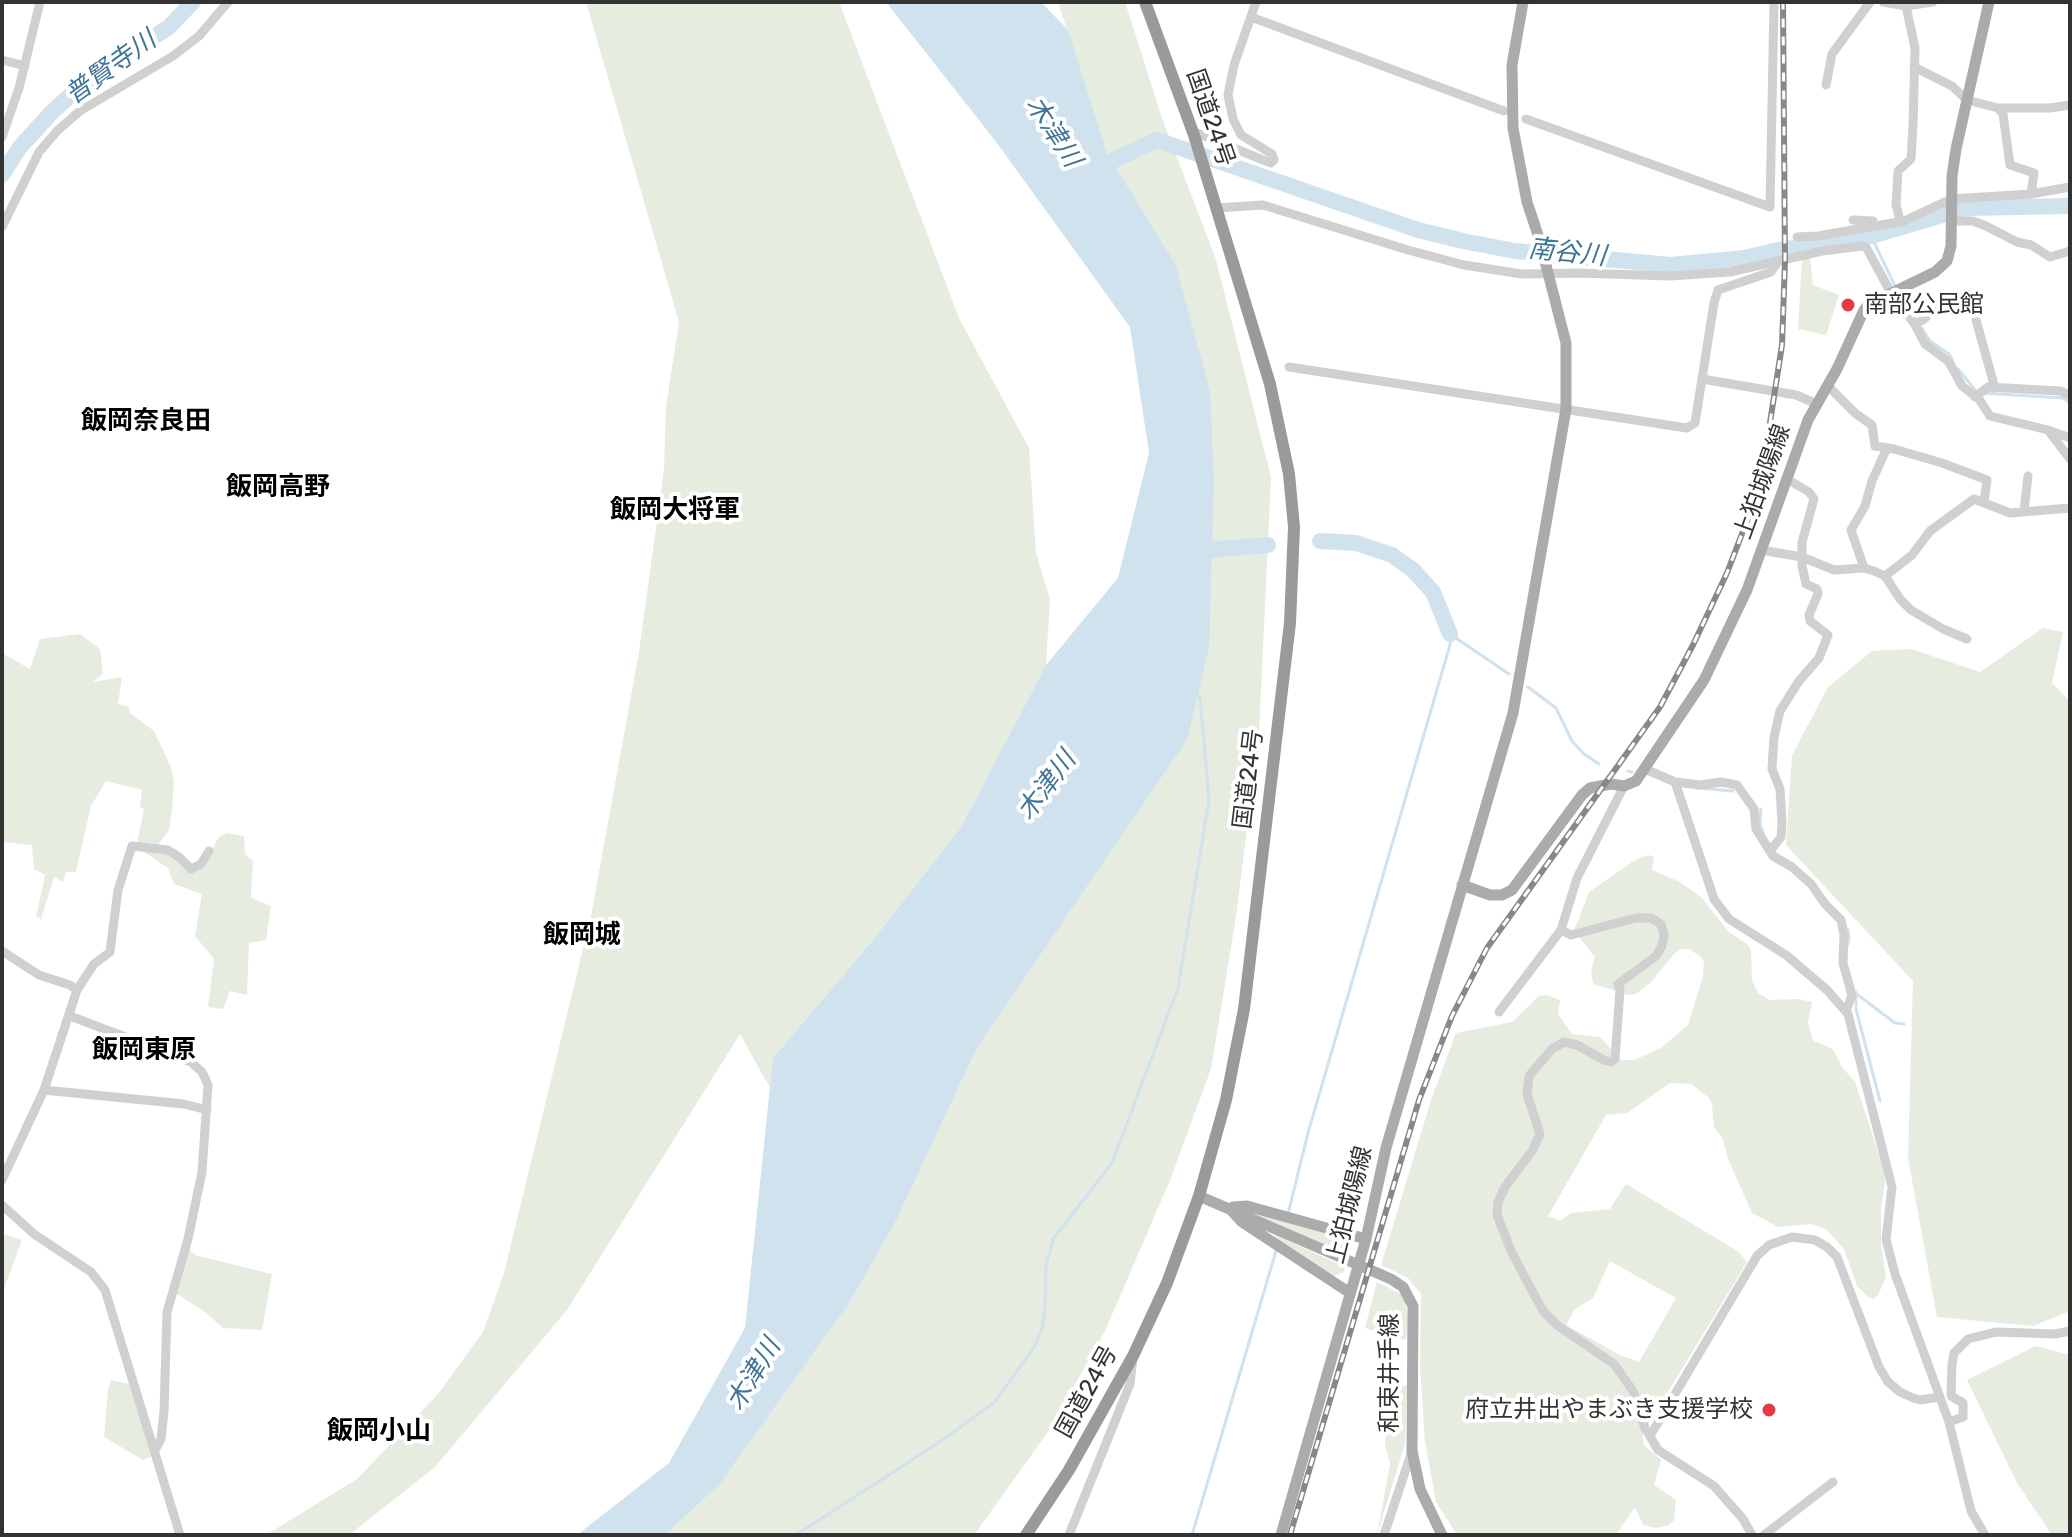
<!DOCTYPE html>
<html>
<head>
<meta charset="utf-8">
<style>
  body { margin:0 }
  #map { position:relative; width:2072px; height:1537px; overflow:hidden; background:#fff; font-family:Rubik,sans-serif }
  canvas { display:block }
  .frame { position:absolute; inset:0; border:4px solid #333; pointer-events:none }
</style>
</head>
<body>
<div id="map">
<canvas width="2072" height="1537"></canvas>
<div class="frame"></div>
</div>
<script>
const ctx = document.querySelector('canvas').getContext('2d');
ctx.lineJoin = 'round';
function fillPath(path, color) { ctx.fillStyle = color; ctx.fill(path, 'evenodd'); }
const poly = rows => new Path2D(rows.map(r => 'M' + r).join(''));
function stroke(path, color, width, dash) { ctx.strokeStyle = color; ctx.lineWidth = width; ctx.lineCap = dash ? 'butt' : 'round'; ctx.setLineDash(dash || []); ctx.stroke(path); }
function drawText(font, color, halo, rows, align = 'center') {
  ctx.font = font + ' Rubik,"Noto Sans JP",sans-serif'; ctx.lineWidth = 8; ctx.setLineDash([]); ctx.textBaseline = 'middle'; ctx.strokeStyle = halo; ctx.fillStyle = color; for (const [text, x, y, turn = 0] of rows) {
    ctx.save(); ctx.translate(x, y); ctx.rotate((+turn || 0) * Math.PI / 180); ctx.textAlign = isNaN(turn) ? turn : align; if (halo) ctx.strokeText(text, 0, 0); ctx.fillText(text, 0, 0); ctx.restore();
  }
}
const green = poly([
  [586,2,839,2,959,318,1029,448,1036,553,1050,599,1046,665,961,827,873,940,773,1058,770,1088,740,1034,567,1310,435,1467,349,1535,266,1535,357,1479,438,1394,483,1332,504,1273,591,916,639,652,664,469,666,407,679,322],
  [1058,2,1125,2,1162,118,1216,260,1271,477,1259,733,1236,917,1211,1069,1170,1180,1105,1331,1050,1429,974,1535,665,1535,720,1484,850,1302,897,1219,977,1048,1187,740,1175,263,1107,153],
  [1810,258,1813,285,1839,295,1826,335,1798,329,1802,260],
  [2043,628,2063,632,2052,683,2070,701,2070,1311,2033,1326,1937,1317,1908,1158,1913,981,1786,845,1792,755,1828,687,1872,651,1911,649,1980,672],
  [80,634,100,649,103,674,93,682,122,677,118,704,129,707,130,713,154,731,171,767,174,782,172,810,169,830,158,845,137,844,144,809,140,807,142,790,106,781,91,806,76,872,66,872,63,882,54,877,41,919,36,917,45,875,34,869,32,845,3,842,2,653,30,669,40,639],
  [227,833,244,836,245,854,253,861,251,898,271,906,266,940,249,943,247,995,230,991,223,1009,208,1007,214,959,195,936,202,894,174,884,168,868,141,850,158,850,201,868,219,837],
  [1648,855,1654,857,1652,870,1678,881,1701,897,1729,932,1747,944,1751,949,1752,980,1758,993,1770,1000,1798,999,1812,1002,1808,1022,1811,1035,1814,1041,1833,1049,1842,1067,1855,1082,1883,1167,1885,1182,1881,1208,1881,1244,1886,1277,1878,1295,1873,1299,1867,1296,1857,1286,1844,1249,1826,1229,1812,1224,1778,1227,1752,1213,1728,1159,1723,1139,1714,1127,1712,1104,1709,1098,1691,1084,1670,1083,1627,1113,1606,1115,1548,1216,1560,1221,1571,1213,1610,1209,1626,1184,1739,1252,1747,1262,1643,1433,1643,1444,1661,1460,1654,1485,1676,1500,1674,1520,1669,1525,1656,1528,1643,1525,1635,1507,1617,1533,1619,1535,1457,1535,1436,1502,1425,1442,1420,1367,1421,1294,1408,1278,1381,1265,1432,1097,1456,1033,1512,1022,1539,996,1547,995,1560,1000,1558,1014,1572,1034,1600,1037,1621,1060,1634,1060,1661,1048,1688,1025,1703,976,1704,962,1700,956,1689,949,1682,949,1675,953,1652,981,1636,994,1629,995,1593,984,1591,970,1595,957,1574,931,1589,892,1635,860],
  [1610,1261,1676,1298,1639,1362,1622,1356,1566,1325,1575,1309,1593,1298],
  [1253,1213,1339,1237,1349,1246,1350,1256],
  [3,1234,22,1240,2,1294,2,1236],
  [1275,1235,1345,1267,1344,1272,1334,1276,1274,1240],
  [188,1248,195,1255,272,1274,262,1330,223,1328,205,1312,174,1292],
  [1377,1282,1401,1294,1405,1300,1408,1320,1406,1340,1365,1328],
  [2036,1346,2070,1355,2070,1535,2052,1535,2017,1483,1967,1380],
  [111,1380,130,1384,152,1456,143,1460,104,1437,108,1390],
  [1407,1385,1405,1444,1377,1535,1390,1464,1385,1444,1389,1390]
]);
const water = poly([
  [886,2,1041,2,1068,30,1107,153,1175,263,1210,391,1214,481,1209,648,1187,740,977,1048,897,1219,850,1302,720,1484,665,1535,577,1535,669,1463,745,1328,773,1058,873,940,961,827,1046,665,1118,578,1149,453,1130,327,997,143]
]);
const stream = poly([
  [1871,236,1896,288],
  [1899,295,1909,309],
  [1922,328,1930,341,1949,354,1952,359],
  [1958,369,1976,391],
  [1983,393,2063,398,2070,403],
  [1450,634,1509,674],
  [1528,687,1556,708,1572,741,1584,754,1599,764],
  [1628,771,1632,772],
  [1697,788,1733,791],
  [1761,809,1760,824,1763,833],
  [1847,946,1849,939,1848,930],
  [1856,992,1856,1009,1880,1101],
  [1858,995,1895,1023,1904,1024],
  [1288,1214,1308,1133,1450,645,1450,634],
  [796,1535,944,1439,995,1402,1034,1347,1042,1329,1045,1311,1046,1266,1053,1239,1112,1163,1178,988,1209,800,1200,698,1196,694],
  [1192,1535,1276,1251]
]);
const river = poly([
  [1095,169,1157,140,1418,230,1463,241,1515,251,1671,265,1744,258,1774,251,1871,236,1966,208,2070,206],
  [2,175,20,147,52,112,85,82,131,50,168,28,193,2],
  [1320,541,1356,543,1392,555,1413,570,1433,592,1450,634],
  [1194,551,1268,545]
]);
const minor = poly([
  [1883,2,1906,6,1933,2],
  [1251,17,1504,111],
  [2,60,25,66],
  [1914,67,1952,86,1967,100,1998,108,2050,108,2070,105],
  [1826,85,1832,54,1870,2],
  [1998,108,2003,114,2010,165,2034,173,2031,194],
  [1526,119,1770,207,1774,2],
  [1192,131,1263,160,1271,163,1274,160,1272,154,1241,135,1233,119,1228,95,1234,65,1256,2],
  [2,137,19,88,40,2],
  [1217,208,1263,205,1408,250,1464,265,1522,274,1578,273,1670,276,1730,272,1822,251,1862,246,1866,247,1891,293,1914,323,1925,344,1949,362,1962,386,1979,399,1990,416,2048,430,2070,438],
  [1899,216,1896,205,1898,171,1911,159,1913,126,1915,48,1906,6],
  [1853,220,1873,221],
  [1952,221,1973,221,1986,226,2017,242,2031,245,2050,257,2070,251],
  [2,227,39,152,58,130,80,111,173,56,199,36,228,2],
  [1797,237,1818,236,1904,221,1951,199,2031,194,2070,187],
  [1976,320,1995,388],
  [1915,324,1923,320,1946,298],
  [1289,367,1687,428,1695,423,1714,303,1718,290,1771,272,1777,263],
  [1702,379,1796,395,1817,404],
  [1827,385,1856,414,1872,425,1875,446,1894,449,1942,463,1987,480,1984,501],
  [1975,397,1988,387,2060,391,2070,395],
  [2048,430,2070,459],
  [2024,511,2028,476],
  [1761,550,1802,557,1834,570,1864,568,1874,571,1885,576,1900,599,1911,610,1943,629,1967,639],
  [1864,568,1851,530,1865,506,1872,481,1886,450],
  [1885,576,1912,555,1930,531,1974,499,2010,513,2070,508],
  [1645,769,1675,782,1714,899,1729,919,1786,955,1827,990,1848,1014,1892,1187,1886,1239,1895,1274,1949,1422,1971,1511,1985,1535],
  [1675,782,1700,785,1721,782,1737,785,1754,809,1756,829,1773,856,1792,867,1811,884,1825,904,1841,920,1844,935,1843,963,1852,995,1846,1011],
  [1770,851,1781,837,1782,823,1780,789,1772,769,1774,737,1780,711,1799,681,1819,658,1828,635,1810,621,1809,615,1818,594,1817,589,1806,584,1802,566,1802,542,1814,499,1809,492,1787,479],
  [1561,930,1571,935,1636,918,1651,918,1661,924,1664,935,1662,946,1656,956,1618,984,1620,990,1615,1059,1611,1062,1604,1060,1577,1045,1564,1042,1552,1049,1529,1076,1527,1094,1540,1134,1532,1151,1505,1187,1498,1202,1497,1215,1512,1253,1543,1311,1557,1325,1614,1364,1633,1391,1645,1428,1658,1450,1714,1486,1743,1519,1752,1535],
  [2,951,39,975,70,985,77,990],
  [1499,1012,1561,930,1577,878,1624,786],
  [70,1016,191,1062,202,1072,208,1085,202,1172,188,1239,167,1312,164,1411,161,1439,155,1450],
  [44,1090,184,1104,207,1110],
  [2,1180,44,1090,77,990,94,964,110,952,118,890,132,846,168,850,179,857,191,869,201,864,209,851],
  [2,1205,34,1234,91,1272,105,1290,180,1535],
  [1949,1422,1963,1417,1963,1403,1951,1396,1952,1365,1954,1353,1968,1339,1996,1332,2055,1334,2070,1331],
  [1650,1436,1757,1256,1769,1245,1792,1237,1815,1240,1827,1247,1837,1257,1879,1367,1888,1382,1900,1392,1913,1398,1920,1400,1940,1397],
  [1069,1535,1130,1384,1133,1358],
  [1384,1535,1412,1451],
  [1764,1535,1833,1482]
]);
const major = poly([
  [1462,885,1490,895,1502,895,1512,890,1582,795,1590,788,1611,784,1624,786,1636,781,1704,680,1747,590,1808,420,1837,369,1864,310,1869,304,1935,272,1947,261,1951,246,1952,176,1956,149,1989,2],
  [1199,1196,1391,1279,1403,1287,1413,1306,1412,1451,1420,1489,1442,1535],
  [1233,1207,1247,1206,1366,1239],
  [1232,1211,1242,1222,1350,1293],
  [1281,1535,1366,1239,1386,1148,1513,713,1566,409,1566,343,1539,238,1527,202,1513,128,1512,65,1523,2]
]);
const highway = poly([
  [1026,1535,1069,1470,1133,1356,1167,1283,1199,1196,1226,1100,1244,1009,1290,623,1294,527,1289,474,1270,384,1194,135,1145,2]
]);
const rail = poly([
  [1290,1535,1419,1100,1452,1016,1487,948,1660,707,1693,645,1727,573,1748,518,1767,442,1782,345,1785,261,1783,2]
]);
const markers = [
  [1848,305,8,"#e63946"],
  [1769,1410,8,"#e63946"]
];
const streetNames = [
  ["国道24号",1210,118,71],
  ["上狛城陽線",1763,482,-70],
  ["国道24号",1249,779,-83],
  ["上狛城陽線",1350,1205,-76],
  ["和束井手線",1390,1373,-90],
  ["国道24号",1087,1392,-61]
];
const poiNames = [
  ["南部公民館",1864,305],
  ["府立井出やまぶき支援学校",1753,1410,"right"]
];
const waterNames = [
  ["普賢寺川",111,68,-36],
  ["木津川",1053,132,57],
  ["南谷川",1567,253,6],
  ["木津川",1047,786,-53],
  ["木津川",754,1375,-59]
];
const neighbourhoodNames = [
  ["飯岡奈良田",146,421],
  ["飯岡高野",278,487],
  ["飯岡大将軍",675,510],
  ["飯岡城",582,935],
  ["飯岡東原",144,1050],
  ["飯岡小山",379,1431]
];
fillPath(green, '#e6ecdf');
fillPath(water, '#cfe2ee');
stroke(stream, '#cfe2ee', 3);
stroke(river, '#cfe2ee', 16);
stroke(minor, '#d0d0d0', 9);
stroke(major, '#ababab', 11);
stroke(highway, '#9a9a9a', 12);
stroke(rail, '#888', 6);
stroke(rail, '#fff', 3, [9]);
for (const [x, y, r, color] of markers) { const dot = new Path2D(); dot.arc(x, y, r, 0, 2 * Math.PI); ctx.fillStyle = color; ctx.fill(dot); stroke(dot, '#fff', 3); }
drawText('24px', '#333', '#fff', streetNames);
drawText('24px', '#333', '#fff', poiNames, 'left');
drawText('italic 26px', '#3f7597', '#fff', waterNames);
drawText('bold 26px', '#000', '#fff', neighbourhoodNames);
</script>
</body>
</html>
